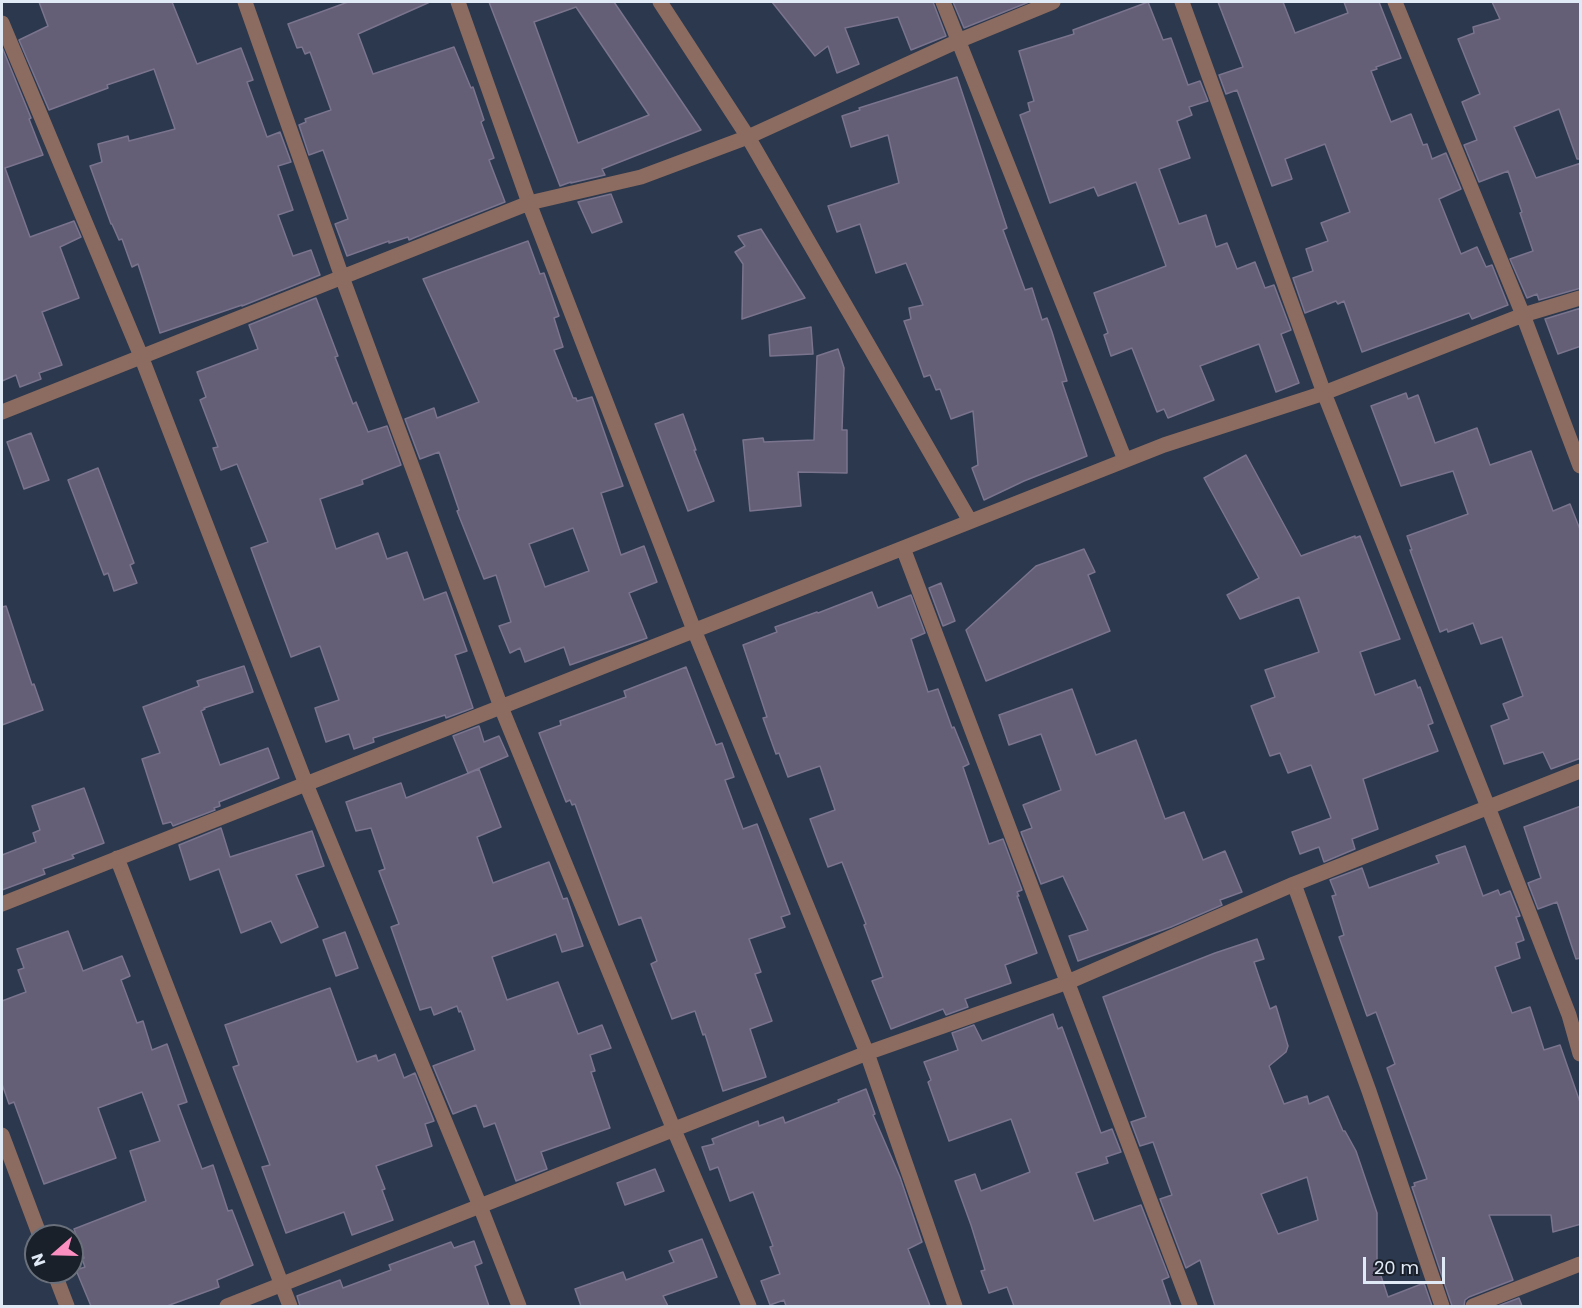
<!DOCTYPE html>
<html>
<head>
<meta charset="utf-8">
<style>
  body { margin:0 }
  #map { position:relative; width:1582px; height:1308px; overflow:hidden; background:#2b384d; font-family:Poppins,sans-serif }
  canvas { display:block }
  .frame { position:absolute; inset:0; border:3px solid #e0e9f6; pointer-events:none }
  .north { position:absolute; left:24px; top:1224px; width:60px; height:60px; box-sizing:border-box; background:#1a2029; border:2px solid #69707b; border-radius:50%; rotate:250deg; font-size:16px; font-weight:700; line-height:24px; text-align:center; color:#e0e9f6 }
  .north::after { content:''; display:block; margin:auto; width:21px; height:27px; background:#fc8fc1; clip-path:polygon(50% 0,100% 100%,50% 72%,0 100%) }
  .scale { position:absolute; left:1363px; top:1257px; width:82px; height:27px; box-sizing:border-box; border:3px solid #e0e9f6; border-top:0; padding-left:8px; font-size:18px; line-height:21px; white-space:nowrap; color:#e0e9f6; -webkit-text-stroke:4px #1a2029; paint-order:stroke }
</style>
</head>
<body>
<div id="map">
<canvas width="1582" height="1308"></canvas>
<div class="frame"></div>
<div class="north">N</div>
<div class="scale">20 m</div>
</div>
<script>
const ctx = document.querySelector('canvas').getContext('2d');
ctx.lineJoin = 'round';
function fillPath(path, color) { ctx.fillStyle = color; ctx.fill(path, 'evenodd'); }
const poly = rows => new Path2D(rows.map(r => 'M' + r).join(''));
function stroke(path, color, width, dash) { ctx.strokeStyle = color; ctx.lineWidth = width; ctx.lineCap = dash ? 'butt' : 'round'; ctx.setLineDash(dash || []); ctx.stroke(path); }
const building = poly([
  [39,2,172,2,197,64,241,48,253,80,247,82,267,137,280,132,291,162,278,166,293,210,278,215,293,256,311,250,320,275,242,306,242,305,160,333,138,264,132,267,122,239,119,240,112,224,111,224,90,166,102,162,98,144,128,136,129,141,175,129,154,69,107,85,108,88,49,110,19,40,48,26,39,2],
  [348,2,430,2,358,34,373,74,454,47,471,88,473,87,484,120,481,122,494,158,489,160,505,202,416,237,409,240,408,237,389,243,389,241,347,256,335,224,348,219,323,150,309,155,299,125,306,122,305,119,331,110,310,52,305,54,302,47,297,48,288,24,348,2],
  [489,2,614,2,701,130,602,169,605,175,571,183,571,182,560,186,489,2],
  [576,7,649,115,578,143,534,22,576,7],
  [772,2,933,2,946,36,911,50,898,17,845,28,859,64,837,73,828,46,815,56,772,2],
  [953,2,1029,2,964,28,953,2],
  [1148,2,1163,40,1171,38,1188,85,1200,81,1208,101,1189,107,1192,115,1177,121,1190,158,1159,169,1179,224,1206,215,1216,247,1227,243,1237,269,1255,262,1265,288,1274,285,1291,330,1281,334,1299,383,1276,392,1259,344,1200,366,1214,400,1168,418,1164,409,1157,412,1132,348,1111,356,1104,335,1108,333,1094,293,1166,266,1136,182,1098,196,1094,187,1050,203,1020,115,1030,111,1028,103,1034,101,1019,51,1074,34,1073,30,1148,2],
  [1218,2,1283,2,1295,33,1348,13,1344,2,1379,2,1401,58,1376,67,1377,69,1371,71,1391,122,1411,114,1423,145,1427,144,1432,159,1446,153,1461,189,1439,199,1461,254,1477,247,1486,267,1492,265,1508,305,1472,319,1469,313,1362,352,1344,301,1338,304,1336,301,1305,313,1293,278,1313,271,1306,249,1328,241,1321,223,1350,212,1325,144,1285,159,1292,179,1272,186,1237,90,1226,94,1219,75,1243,67,1218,2],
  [1492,2,1581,2,1581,159,1577,159,1559,109,1514,127,1536,178,1581,163,1581,288,1539,300,1537,294,1527,298,1510,259,1533,251,1520,213,1522,212,1508,171,1479,182,1464,145,1477,140,1462,102,1480,94,1458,39,1474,33,1473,27,1500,19,1492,2],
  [2,47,31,118,29,119,43,155,5,168,30,237,74,221,81,237,60,247,79,298,42,312,62,365,39,373,41,379,20,387,16,375,2,381,2,47],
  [957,77,1007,228,1003,230,1025,290,1032,288,1042,320,1047,318,1052,332,1067,381,1062,382,1087,456,1024,481,984,500,972,468,978,465,973,411,951,419,940,389,936,390,930,375,924,377,904,321,911,319,909,308,923,305,906,263,876,273,860,224,837,232,828,206,899,183,888,135,851,147,842,116,860,110,859,108,957,77],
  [611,194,622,222,592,233,578,202,611,194],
  [761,229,805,298,742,319,743,264,735,252,745,246,738,236,761,229],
  [528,241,540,274,544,273,559,316,554,318,563,347,554,350,573,398,576,398,577,401,592,397,623,486,601,493,621,555,644,546,657,582,629,593,647,638,570,665,564,647,525,662,520,648,510,653,499,626,511,622,496,575,484,579,457,511,459,510,439,452,420,459,405,419,434,408,437,418,479,402,423,279,528,241],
  [573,528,589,571,545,587,529,544,573,528],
  [316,298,338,356,335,357,353,404,356,402,368,432,387,426,401,465,362,480,363,484,320,499,336,549,378,533,387,559,407,552,424,600,446,592,467,651,455,655,473,708,446,718,445,715,373,738,374,742,354,749,349,734,326,742,315,708,339,700,320,646,291,657,251,548,268,542,237,464,221,470,213,448,218,447,200,400,206,397,197,372,258,349,249,325,316,298],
  [1581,308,1581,346,1558,354,1545,319,1581,308],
  [811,327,813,354,770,356,769,335,811,327],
  [838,349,844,368,842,430,847,430,847,473,798,472,801,506,750,511,743,440,763,438,764,442,814,440,817,356,838,349],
  [1406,393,1408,399,1418,395,1435,443,1477,428,1490,465,1531,451,1553,511,1570,504,1581,532,1581,758,1551,769,1543,752,1504,764,1491,726,1509,719,1503,704,1523,696,1502,637,1481,644,1473,623,1448,632,1447,629,1440,632,1410,550,1412,550,1407,536,1468,514,1453,471,1401,486,1371,406,1406,393],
  [683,414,696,450,694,450,714,501,688,511,655,424,683,414],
  [31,433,49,480,24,489,7,442,31,433],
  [1246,455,1301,556,1355,536,1355,538,1360,536,1400,639,1360,652,1375,695,1415,680,1418,688,1420,687,1433,723,1428,725,1438,751,1363,779,1378,829,1352,839,1355,849,1324,862,1319,847,1300,854,1292,832,1331,818,1311,765,1288,773,1280,753,1270,756,1251,706,1275,697,1265,670,1319,652,1299,597,1240,619,1227,595,1259,578,1204,478,1246,455],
  [98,468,134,563,130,565,137,583,114,591,108,573,104,575,68,480,98,468],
  [1084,549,1095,572,1088,575,1110,631,986,681,966,630,1036,566,1084,549],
  [941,583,955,621,943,626,929,588,941,583],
  [872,592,878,608,911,595,925,633,911,639,928,692,938,689,952,728,954,727,969,764,963,767,989,844,1003,839,1022,890,1017,892,1019,896,1017,896,1037,953,1005,965,1011,983,965,999,968,1007,946,1015,943,1009,891,1029,872,981,883,977,864,925,866,924,842,862,828,867,810,819,835,810,820,766,788,777,779,753,776,754,763,718,767,717,743,645,777,632,775,627,817,612,818,613,872,592],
  [6,606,32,685,34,684,43,710,2,725,2,607,6,606],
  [244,666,253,692,204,708,205,709,201,711,220,765,268,748,279,778,219,802,220,806,214,808,215,810,173,826,171,822,163,824,142,759,160,753,143,707,199,686,197,681,244,666],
  [686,667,716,745,722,743,734,777,725,780,743,829,757,824,790,914,781,917,785,927,749,939,761,972,755,974,772,1021,750,1029,766,1077,723,1091,705,1034,703,1035,695,1011,672,1019,651,964,657,961,641,917,619,925,575,804,572,805,570,800,566,802,539,733,561,725,560,721,626,697,624,691,686,667],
  [1072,689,1096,755,1136,740,1165,819,1184,812,1203,860,1225,851,1242,892,1220,900,1222,905,1171,927,1078,961,1069,936,1088,930,1063,876,1041,884,1021,832,1032,828,1023,805,1061,790,1041,734,1009,745,999,715,1072,689],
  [479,726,484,742,499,736,508,756,468,773,453,736,479,726],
  [479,769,501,827,477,837,493,883,549,862,563,899,567,898,583,946,562,952,556,934,492,957,507,1000,558,982,578,1034,602,1025,611,1048,590,1055,595,1071,591,1072,610,1128,541,1152,547,1169,516,1181,495,1123,484,1127,476,1105,453,1114,433,1066,475,1050,461,1011,459,1012,457,1006,434,1015,431,1007,420,1010,391,927,399,924,379,871,385,869,371,828,356,831,346,802,401,783,406,798,479,769],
  [84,788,104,843,72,855,74,858,43,869,45,874,2,890,2,855,36,842,33,833,40,830,32,806,84,788],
  [1581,806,1581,958,1576,959,1557,902,1538,909,1528,883,1541,878,1524,827,1581,806],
  [221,828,230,857,312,831,324,866,296,875,318,927,281,943,271,921,241,933,219,869,190,880,179,845,221,828],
  [1465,846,1483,896,1498,890,1500,895,1510,891,1520,916,1516,917,1524,940,1516,943,1520,958,1495,967,1512,1013,1530,1007,1544,1050,1560,1045,1581,1105,1581,1224,1553,1232,1551,1215,1489,1215,1513,1280,1469,1297,1465,1300,1464,1306,1452,1306,1412,1187,1415,1186,1414,1183,1427,1179,1387,1068,1395,1064,1376,1012,1367,1016,1339,937,1344,935,1332,896,1336,895,1330,880,1362,868,1369,888,1439,863,1436,856,1465,846],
  [68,931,83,971,122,956,130,976,121,980,137,1023,143,1021,152,1050,167,1044,187,1102,178,1105,202,1169,213,1165,228,1211,232,1210,253,1265,217,1280,219,1287,167,1306,91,1306,76,1270,85,1267,82,1259,84,1258,74,1229,146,1201,130,1151,160,1141,142,1092,98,1108,116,1158,44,1184,14,1102,9,1104,2,1084,2,1001,26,992,18,970,24,968,17,949,68,931],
  [345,932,358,968,336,976,323,940,345,932],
  [1257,939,1264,959,1254,962,1270,1009,1276,1006,1288,1046,1286,1052,1269,1066,1284,1104,1307,1096,1309,1104,1328,1096,1343,1131,1345,1131,1356,1151,1377,1213,1377,1264,1388,1297,1424,1283,1432,1306,1215,1306,1200,1260,1186,1268,1160,1199,1172,1195,1153,1142,1140,1146,1131,1122,1146,1117,1103,997,1215,953,1257,939],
  [1307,1177,1318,1220,1278,1234,1261,1194,1307,1177],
  [330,988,357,1062,376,1055,378,1061,395,1054,404,1078,415,1073,434,1121,425,1124,432,1146,376,1166,385,1189,382,1190,393,1220,352,1235,344,1212,286,1233,262,1167,270,1165,233,1067,239,1065,225,1025,330,988],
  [1053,1014,1058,1029,1062,1027,1101,1133,1112,1129,1121,1152,1106,1157,1108,1163,1076,1173,1094,1221,1141,1205,1169,1277,1162,1280,1171,1306,1014,1306,1007,1287,989,1293,981,1271,985,1270,971,1225,955,1181,975,1174,981,1191,1030,1172,1011,1119,949,1141,928,1082,931,1080,924,1062,958,1050,952,1033,974,1025,982,1041,1053,1014],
  [866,1089,875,1114,873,1115,900,1177,922,1242,908,1249,930,1306,786,1306,784,1300,770,1305,761,1281,780,1274,770,1247,773,1246,753,1192,730,1201,718,1167,710,1170,702,1147,714,1144,712,1139,758,1121,759,1126,783,1117,785,1123,839,1102,838,1100,866,1089],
  [655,1169,664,1191,625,1205,617,1183,655,1169],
  [702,1239,717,1277,663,1296,668,1306,581,1306,575,1289,623,1272,626,1280,674,1262,669,1251,702,1239],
  [474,1241,482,1263,475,1266,489,1306,300,1306,297,1296,340,1280,343,1288,391,1270,389,1265,451,1242,454,1248,474,1241],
  [1519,1298,1522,1306,1498,1306,1519,1298]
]);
const minor = poly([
  [245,2,342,277,501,707,674,1130,749,1306],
  [458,2,529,203,694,630,867,1053,955,1306],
  [660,2,748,137,970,521],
  [943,2,1125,460],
  [1182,2,1324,393,1488,807,1569,1015,1580,1054],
  [1395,2,1523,315,1580,466],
  [2,23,141,356,306,784,480,1206,519,1306],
  [2,412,529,203,641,177,748,137,958,41,1053,2],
  [903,548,1190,1306],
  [117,858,290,1306],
  [1294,884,1369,1091,1442,1306],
  [2,904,1164,445,1324,393,1523,315,1580,298],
  [2,1135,40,1236],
  [54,1272,67,1306],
  [227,1306,867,1053,1068,982,1294,884,1580,771],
  [1473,1306,1580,1264]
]);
fillPath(building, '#655e77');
stroke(building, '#7b748e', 1.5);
stroke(minor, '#8c6b60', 15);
</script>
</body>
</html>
